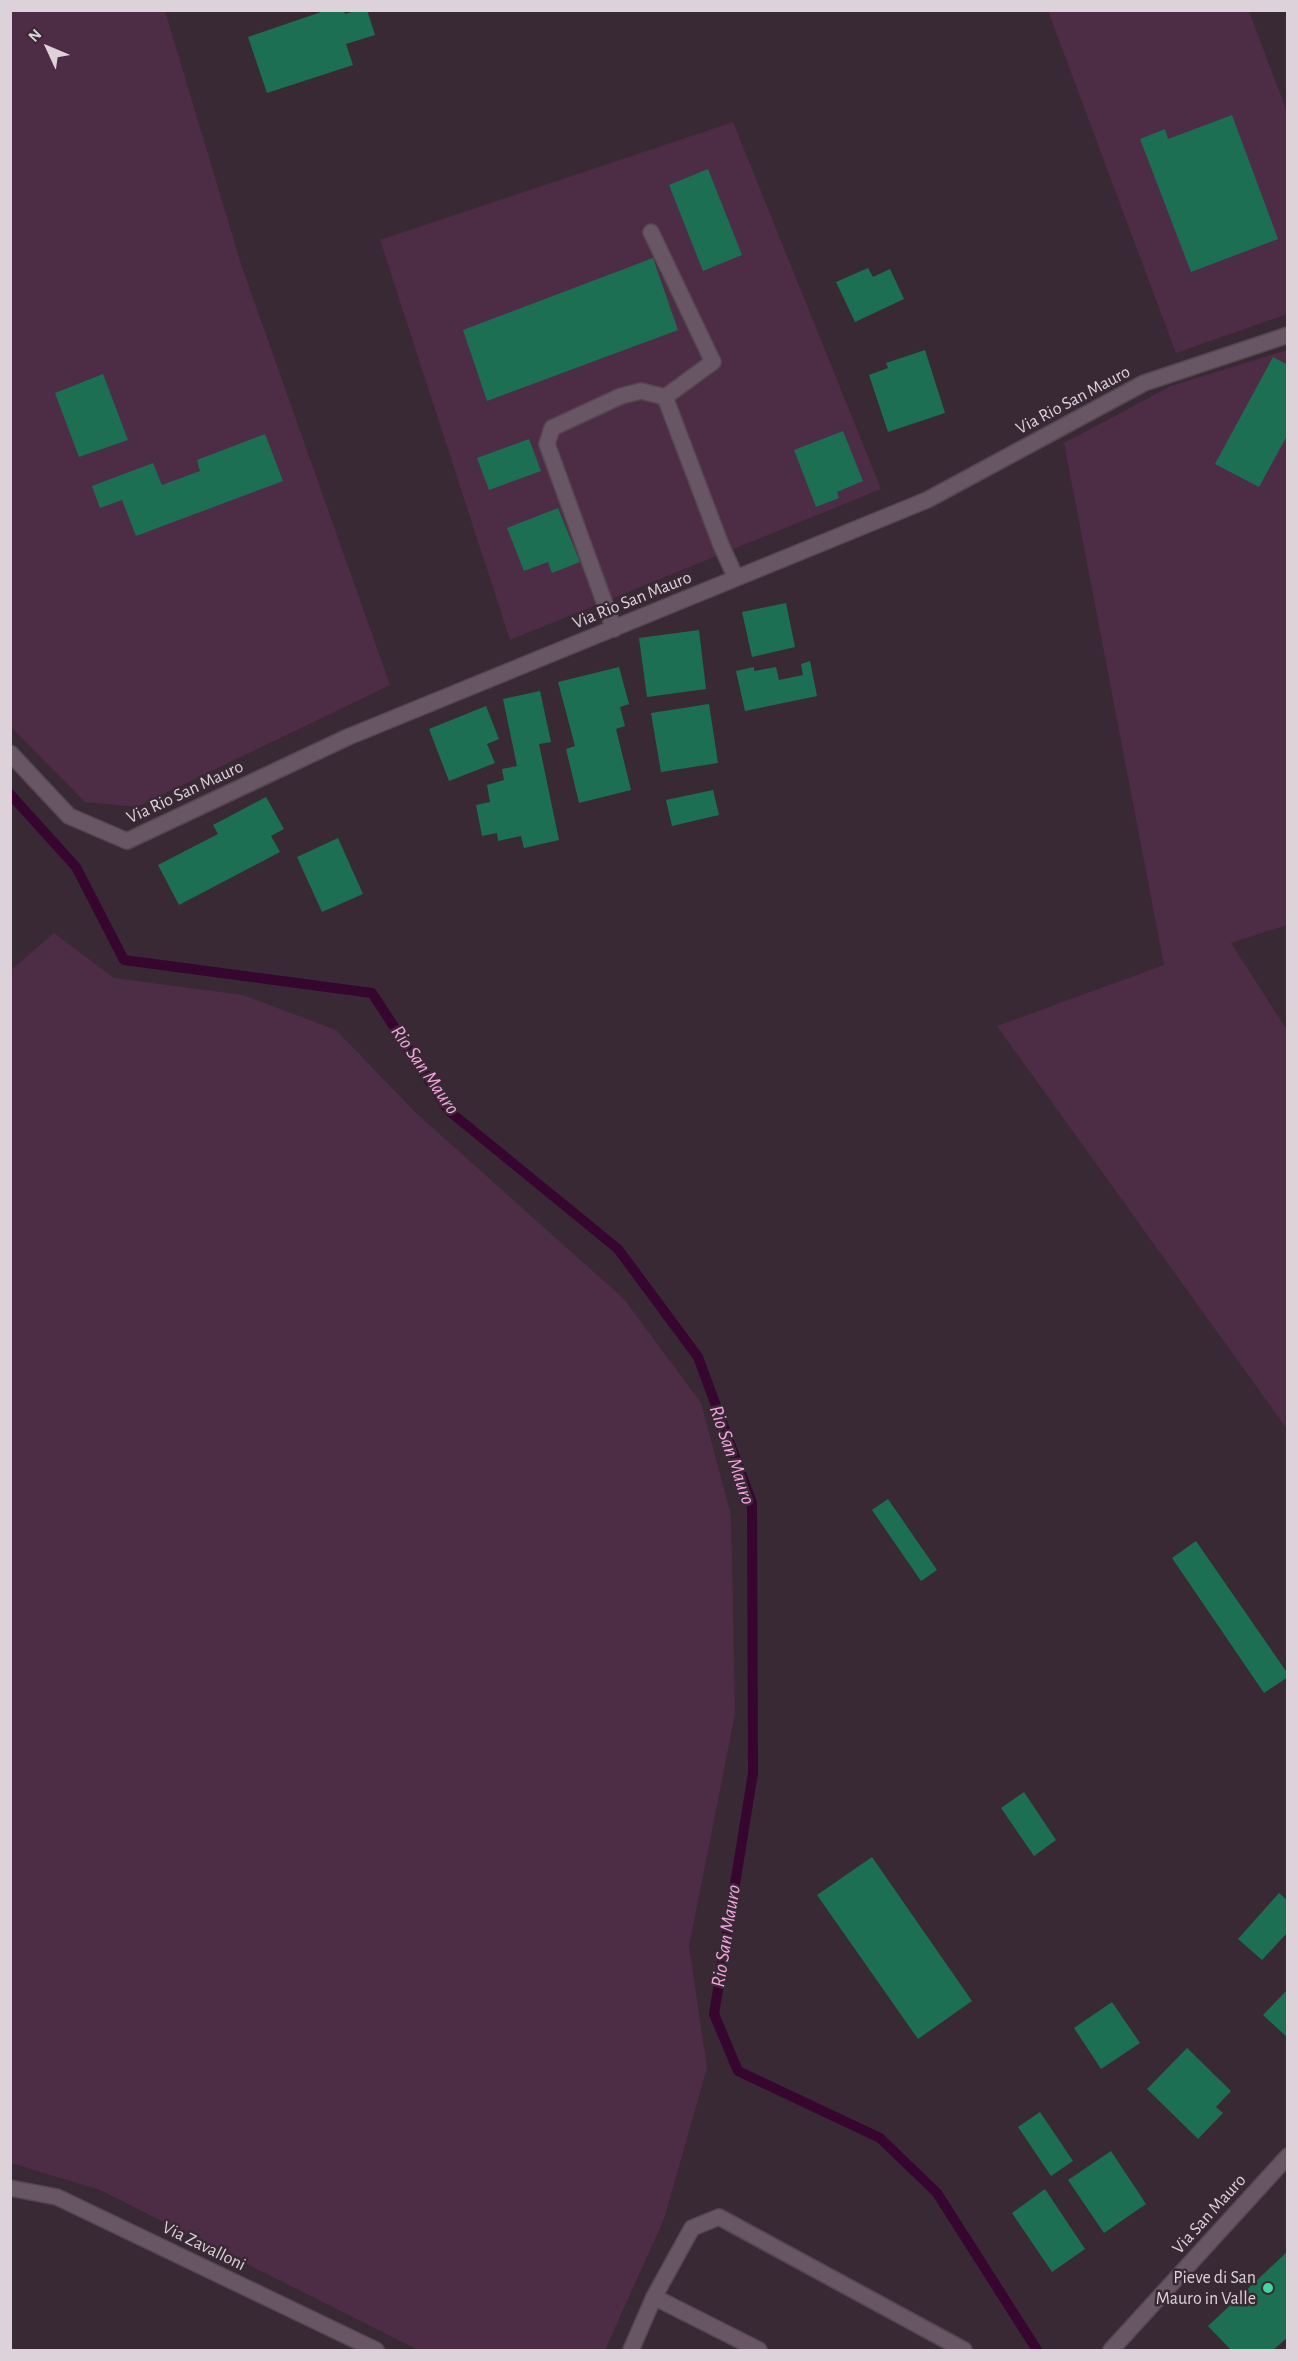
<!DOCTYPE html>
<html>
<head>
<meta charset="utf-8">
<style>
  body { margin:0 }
  #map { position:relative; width:1298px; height:2361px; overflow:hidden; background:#392935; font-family:"Alegreya Sans",sans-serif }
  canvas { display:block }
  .frame { position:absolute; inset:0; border:12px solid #ddd2d9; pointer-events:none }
  .north { position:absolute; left:18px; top:18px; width:60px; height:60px; -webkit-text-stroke:4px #392935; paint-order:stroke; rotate:314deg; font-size:16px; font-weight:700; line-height:24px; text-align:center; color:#ddd2d9 }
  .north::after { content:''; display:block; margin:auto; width:21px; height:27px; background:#ddd2d9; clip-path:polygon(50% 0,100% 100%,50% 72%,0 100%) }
</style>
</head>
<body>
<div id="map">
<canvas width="1298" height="2361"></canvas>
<div class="frame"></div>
<div class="north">N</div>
</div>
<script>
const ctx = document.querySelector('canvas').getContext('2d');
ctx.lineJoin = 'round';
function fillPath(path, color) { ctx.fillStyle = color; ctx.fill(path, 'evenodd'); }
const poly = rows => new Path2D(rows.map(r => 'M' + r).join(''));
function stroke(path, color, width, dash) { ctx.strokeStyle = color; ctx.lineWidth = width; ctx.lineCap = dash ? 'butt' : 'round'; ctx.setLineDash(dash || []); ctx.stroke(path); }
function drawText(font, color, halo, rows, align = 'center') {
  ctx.font = font + ' "Alegreya Sans",sans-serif'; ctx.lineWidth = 5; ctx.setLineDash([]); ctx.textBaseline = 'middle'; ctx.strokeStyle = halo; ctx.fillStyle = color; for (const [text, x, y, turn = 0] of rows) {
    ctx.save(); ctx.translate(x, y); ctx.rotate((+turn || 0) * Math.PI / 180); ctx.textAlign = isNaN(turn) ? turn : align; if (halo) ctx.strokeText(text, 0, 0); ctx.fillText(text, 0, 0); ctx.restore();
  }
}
const green = poly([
  [10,11,165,11,241,264,390,685,137,807,85,802,11,727],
  [1048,11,1249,11,1287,112,1287,314,1176,353],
  [733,122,881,489,510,640,380,240],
  [1287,350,1287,925,1231,943,1287,1030,1287,1429,997,1026,1164,965,1064,443,1171,386],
  [54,933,114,978,243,995,336,1030,416,1113,624,1299,701,1403,731,1515,735,1714,689,1946,707,2068,664,2219,605,2350,418,2350,100,2190,11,2163,10,971]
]);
const stream = poly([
  [10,794,76,867,124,960,372,993,449,1111,618,1249,698,1357,752,1503,753,1773,714,2014,738,2071,880,2138,937,2193,1037,2350]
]);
const building = poly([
  [327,10,344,10,345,14,358,10,367,10,375,35,346,44,353,65,267,93,248,37],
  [1232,115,1278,239,1191,272,1140,139,1165,129,1168,139],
  [708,169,742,255,703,271,669,185],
  [653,258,678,330,487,401,463,330],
  [868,268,873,277,890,269,904,299,855,322,836,282],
  [925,350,945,413,888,432,869,375,888,368,886,363],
  [1273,357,1288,365,1288,434,1259,487,1215,464],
  [103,374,128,440,79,457,55,393],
  [843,431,863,481,837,492,839,498,816,507,794,450],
  [265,434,283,481,136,536,122,500,100,508,92,486,153,463,162,485,200,471,197,460],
  [529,439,541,471,489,490,477,458],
  [558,508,580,562,552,573,548,562,524,571,507,528],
  [786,603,795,647,752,657,742,612],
  [699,630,706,689,647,697,639,638],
  [810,661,817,696,745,711,736,671,754,667,754,671,776,667,779,680,803,675,801,664],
  [619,667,629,704,620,707,625,726,616,729,631,790,579,803,566,749,575,746,558,682],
  [540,691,551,742,539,744,559,840,524,848,521,836,498,841,497,833,482,836,476,805,490,802,487,785,504,780,502,769,517,766,503,699],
  [709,704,718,763,661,772,651,713],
  [486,706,499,739,487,744,495,763,449,781,429,729],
  [713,790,719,815,672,826,666,800],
  [266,797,284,829,271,836,280,852,179,905,158,865,218,834,213,825],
  [338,838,363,894,322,912,297,857],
  [888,1499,937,1570,921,1581,872,1510],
  [1196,1541,1288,1674,1288,1677,1264,1693,1172,1558],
  [1024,1792,1056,1840,1034,1856,1001,1808],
  [872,1857,972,2001,918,2039,817,1895],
  [1279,1893,1288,1901,1288,1932,1262,1960,1238,1939],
  [1288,1989,1288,2038,1263,2015],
  [1112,2002,1140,2043,1101,2069,1074,2028],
  [1187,2048,1231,2091,1216,2107,1223,2113,1198,2139,1147,2089],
  [1040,2112,1073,2161,1051,2176,1018,2127],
  [1111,2151,1146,2204,1104,2233,1068,2180],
  [1045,2189,1085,2249,1052,2272,1012,2213],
  [1288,2251,1288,2337,1273,2350,1231,2350,1208,2326]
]);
const lane = poly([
  [654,2297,759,2350],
  [631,2350,654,2297,692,2228,719,2217,964,2350]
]);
const street = poly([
  [651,232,713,362,665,397,721,545,736,578],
  [614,629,547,444,552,428,621,396,641,391,665,397],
  [10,753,69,816,127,841,348,737,927,500,1144,383,1288,335],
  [10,2188,57,2197,376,2350]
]);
const secondary = poly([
  [1111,2350,1288,2156]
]);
const markers = [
  [1268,2288,6,"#41d4a1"]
];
const streetNames = [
  ["Via Rio San Mauro",1073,400,-28],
  ["Via Rio San Mauro",632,600,-22],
  ["Via Rio San Mauro",185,792,-25],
  ["Via San Mauro",1209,2214,-48],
  ["Via Zavalloni",204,2246,26]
];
const poiNames = [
  ["Pieve di San",1256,2278],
  ["Mauro in Valle",1256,2299]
];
const waterNames = [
  ["Rio San Mauro",425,1070,55],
  ["Rio San Mauro",732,1455,71],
  ["Rio San Mauro",726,1936,-81]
];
fillPath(green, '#4d2c45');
stroke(stream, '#36062e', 10);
fillPath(building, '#1d6f53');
stroke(lane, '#554751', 18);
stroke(street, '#554751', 18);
stroke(secondary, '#554751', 18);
stroke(lane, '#695664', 15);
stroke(street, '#695664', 15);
stroke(secondary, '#695664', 15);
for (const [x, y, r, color] of markers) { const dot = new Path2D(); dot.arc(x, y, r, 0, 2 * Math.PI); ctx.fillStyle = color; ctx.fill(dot); stroke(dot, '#392935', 2); }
drawText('18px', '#ddd2d9', '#392935', streetNames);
drawText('18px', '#ddd2d9', '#392935', poiNames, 'right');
drawText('italic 20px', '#f6a7e2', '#392935', waterNames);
</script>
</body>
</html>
